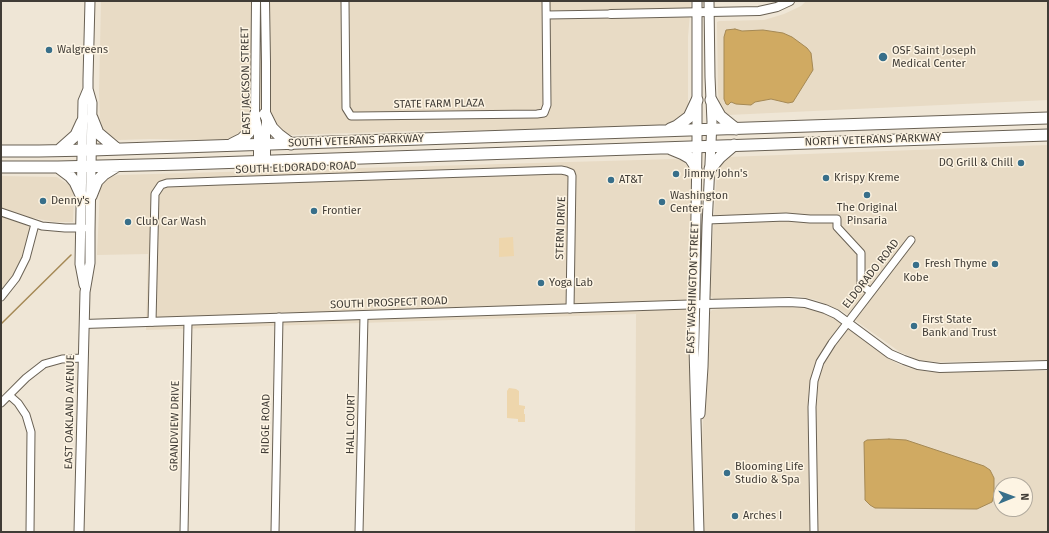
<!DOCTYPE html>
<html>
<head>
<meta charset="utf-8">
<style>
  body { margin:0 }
  #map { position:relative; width:1049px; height:533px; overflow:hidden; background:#efe6d6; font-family:"Fira Sans",sans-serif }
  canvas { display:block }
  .frame { position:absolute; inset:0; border:2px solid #403c36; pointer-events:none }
  .north { position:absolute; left:993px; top:477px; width:40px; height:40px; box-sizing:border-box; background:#fdf4e3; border:1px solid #b1aa9e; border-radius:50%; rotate:89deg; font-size:11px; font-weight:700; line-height:16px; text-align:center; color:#403c36 }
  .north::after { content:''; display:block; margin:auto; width:14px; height:18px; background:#386f8a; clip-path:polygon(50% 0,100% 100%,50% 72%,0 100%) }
</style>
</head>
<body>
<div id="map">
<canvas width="1049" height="533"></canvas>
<div class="frame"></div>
<div class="north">N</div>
</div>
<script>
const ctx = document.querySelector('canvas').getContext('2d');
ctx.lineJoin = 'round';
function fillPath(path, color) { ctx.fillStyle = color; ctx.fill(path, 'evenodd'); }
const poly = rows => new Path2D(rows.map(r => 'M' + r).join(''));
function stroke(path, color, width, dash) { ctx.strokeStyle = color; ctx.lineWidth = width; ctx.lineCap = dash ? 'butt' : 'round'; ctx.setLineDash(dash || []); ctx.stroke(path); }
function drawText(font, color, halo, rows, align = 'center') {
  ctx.font = font + ' "Fira Sans",sans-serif'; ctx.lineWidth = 3; ctx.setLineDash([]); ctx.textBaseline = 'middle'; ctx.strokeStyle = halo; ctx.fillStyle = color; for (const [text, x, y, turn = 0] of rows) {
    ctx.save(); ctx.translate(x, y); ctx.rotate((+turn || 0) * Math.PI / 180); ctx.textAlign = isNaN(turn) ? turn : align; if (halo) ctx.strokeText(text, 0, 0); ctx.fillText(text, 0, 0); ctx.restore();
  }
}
const built = poly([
  [101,1,691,1,688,37,688,107,685,114,676,122,669,124,650,126,498,131,442,130,291,135,208,140,150,139,118,140,109,137,110,136,103,128,100,119,99,94],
  [806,1,1048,1,1048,100,728,115,722,109,719,102,718,92,717,22,719,21,764,20,784,14,801,6],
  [1048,145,1048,360,938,362,919,360,900,352,842,311,816,300,798,296,714,299,709,295,717,169,727,157],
  [674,159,681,160,685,163,692,174,693,532,635,532,636,314,146,330,148,254,97,255,100,189,104,182,113,176,118,175],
  [1,176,57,177,72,187,74,197,73,222,55,222,33,218,22,258,14,275,1,292],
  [790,307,811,309,828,315,838,321,886,357,898,364,909,368,929,372,1048,371,1048,532,704,532,702,443,708,314,712,310,721,309],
  [1001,485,1025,485,1025,509,1001,509]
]);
const green = poly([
  [513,237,514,256,499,257,499,238],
  [509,388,516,389,519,391,519,405,525,406,525,409,524,409,524,414,525,414,525,422,518,422,518,419,507,418,507,391]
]);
const water = poly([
  [735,29,742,31,763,30,783,33,792,37,807,48,811,53,813,70,793,102,788,103,771,99,755,102,751,105,736,104,731,102,728,105,726,104,724,99,724,37,726,30,735,29],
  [889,439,906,440,984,466,990,470,994,478,994,495,992,502,977,509,875,508,870,505,865,500,865,492,864,442,867,440,889,439]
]);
const stream = poly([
  [1,324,71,255]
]);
const minor = poly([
  [345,1,346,108,351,116,357,116,537,114,544,113,547,105,546,1],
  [547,15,611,14],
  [1,212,42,226,65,228,84,228],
  [707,220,786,217,810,219,837,219,837,227,861,253,861,285,871,292],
  [1,297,16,278,26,258,35,224],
  [152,322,155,194,161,185,167,183,221,181,561,170,566,171,571,173,572,176,570,309],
  [9,395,18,403,26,415,31,432,30,532],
  [1,403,26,378,44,364,62,359,83,358],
  [184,532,188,321],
  [275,532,279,317],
  [359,532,364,316],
  [814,532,812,407,814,381,820,362,832,343,911,240]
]);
const tertiary = poly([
  [256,1,255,115,258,127,258,162],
  [265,1,266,62,266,161],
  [611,14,759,11,777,7,790,1],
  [84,324,705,304,789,302,805,303,825,309,836,314,890,354,904,360,918,365,940,368,1048,365]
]);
const secondary = poly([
  [697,1,697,146,694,348,699,532],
  [84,285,80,264,83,101,88,89],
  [700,414,703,367,707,226,712,122,710,77,709,1],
  [79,532,85,292,90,263,90,232,92,103,88,89,88,79,90,1]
]);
const trunk = poly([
  [711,100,720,116,736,129],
  [265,114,272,128,279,135,291,144],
  [92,118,98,133,117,149],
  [670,129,677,126,689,117,697,100],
  [232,144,242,139,249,132,255,115],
  [671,149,683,154,690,158,694,164,697,173],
  [1,151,39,151,92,150,1048,118],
  [58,151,76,135,82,122],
  [1,167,58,167,184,164,1048,135],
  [58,167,70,176,75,182,81,195],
  [710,169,720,157,734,145],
  [91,196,97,181,104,174,117,166]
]);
const markers = [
  [49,50,4,"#386f8a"],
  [883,57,5,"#386f8a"],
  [1021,163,4,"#386f8a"],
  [676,174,4,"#386f8a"],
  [826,178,4,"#386f8a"],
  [611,180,4,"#386f8a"],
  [867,195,4,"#386f8a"],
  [43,201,4,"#386f8a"],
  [662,202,4,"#386f8a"],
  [314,211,4,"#386f8a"],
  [128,222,4,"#386f8a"],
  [995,264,4,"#386f8a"],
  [916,265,4,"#386f8a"],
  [541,283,4,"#386f8a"],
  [914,326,4,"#386f8a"],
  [727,473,4,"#386f8a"],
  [735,516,4,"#386f8a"]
];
const poiNames = [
  ["Walgreens",57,50],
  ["OSF Saint Joseph",892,51],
  ["Medical Center",892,64],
  ["DQ Grill & Chill",1013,163,"right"],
  ["Jimmy John's",684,174],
  ["Krispy Kreme",834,178],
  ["AT&T",619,180],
  ["Washington",670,196],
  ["Center",670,209],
  ["Denny's",51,201],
  ["The Original",867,208,"center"],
  ["Pinsaria",867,221,"center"],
  ["Frontier",322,211],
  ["Club Car Wash",136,222],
  ["Fresh Thyme",987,264,"right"],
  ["Kobe",916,278,"center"],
  ["Yoga Lab",549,283],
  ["First State",922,320],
  ["Bank and Trust",922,333],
  ["Blooming Life",735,467],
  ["Studio & Spa",735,480],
  ["Arches I",743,516]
];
const streetNames = [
  ["EAST JACKSON STREET",246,81,-91],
  ["STATE FARM PLAZA",439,104,-1],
  ["NORTH VETERANS PARKWAY",873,140,-2],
  ["SOUTH VETERANS PARKWAY",356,141,-2],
  ["SOUTH ELDORADO ROAD",296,168,-2],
  ["STERN DRIVE",561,228,-88],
  ["ELDORADO ROAD",871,274,-52],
  ["EAST WASHINGTON STREET",693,288,-88],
  ["SOUTH PROSPECT ROAD",389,303,-2],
  ["EAST OAKLAND AVENUE",70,412,-89],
  ["RIDGE ROAD",266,424,-89],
  ["HALL COURT",351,424,-89],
  ["GRANDVIEW DRIVE",175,426,-89]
];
fillPath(built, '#e8dbc5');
fillPath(green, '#eed6ac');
fillPath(water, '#d0aa62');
stroke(water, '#a58955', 1);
stroke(stream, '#a58955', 1.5);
stroke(minor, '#696154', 9);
stroke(tertiary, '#696154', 10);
stroke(secondary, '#696154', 11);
stroke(trunk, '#696154', 13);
stroke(minor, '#fff', 7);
stroke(tertiary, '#fff', 8);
stroke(secondary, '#fff', 9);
stroke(trunk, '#fff', 11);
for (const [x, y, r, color] of markers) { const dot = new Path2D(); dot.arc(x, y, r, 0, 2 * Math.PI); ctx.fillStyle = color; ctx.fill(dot); stroke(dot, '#fdf4e3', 1.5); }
drawText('11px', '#403c36', '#fdf4e3', poiNames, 'left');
drawText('11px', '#403c36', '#fdf4e3', streetNames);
</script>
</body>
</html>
